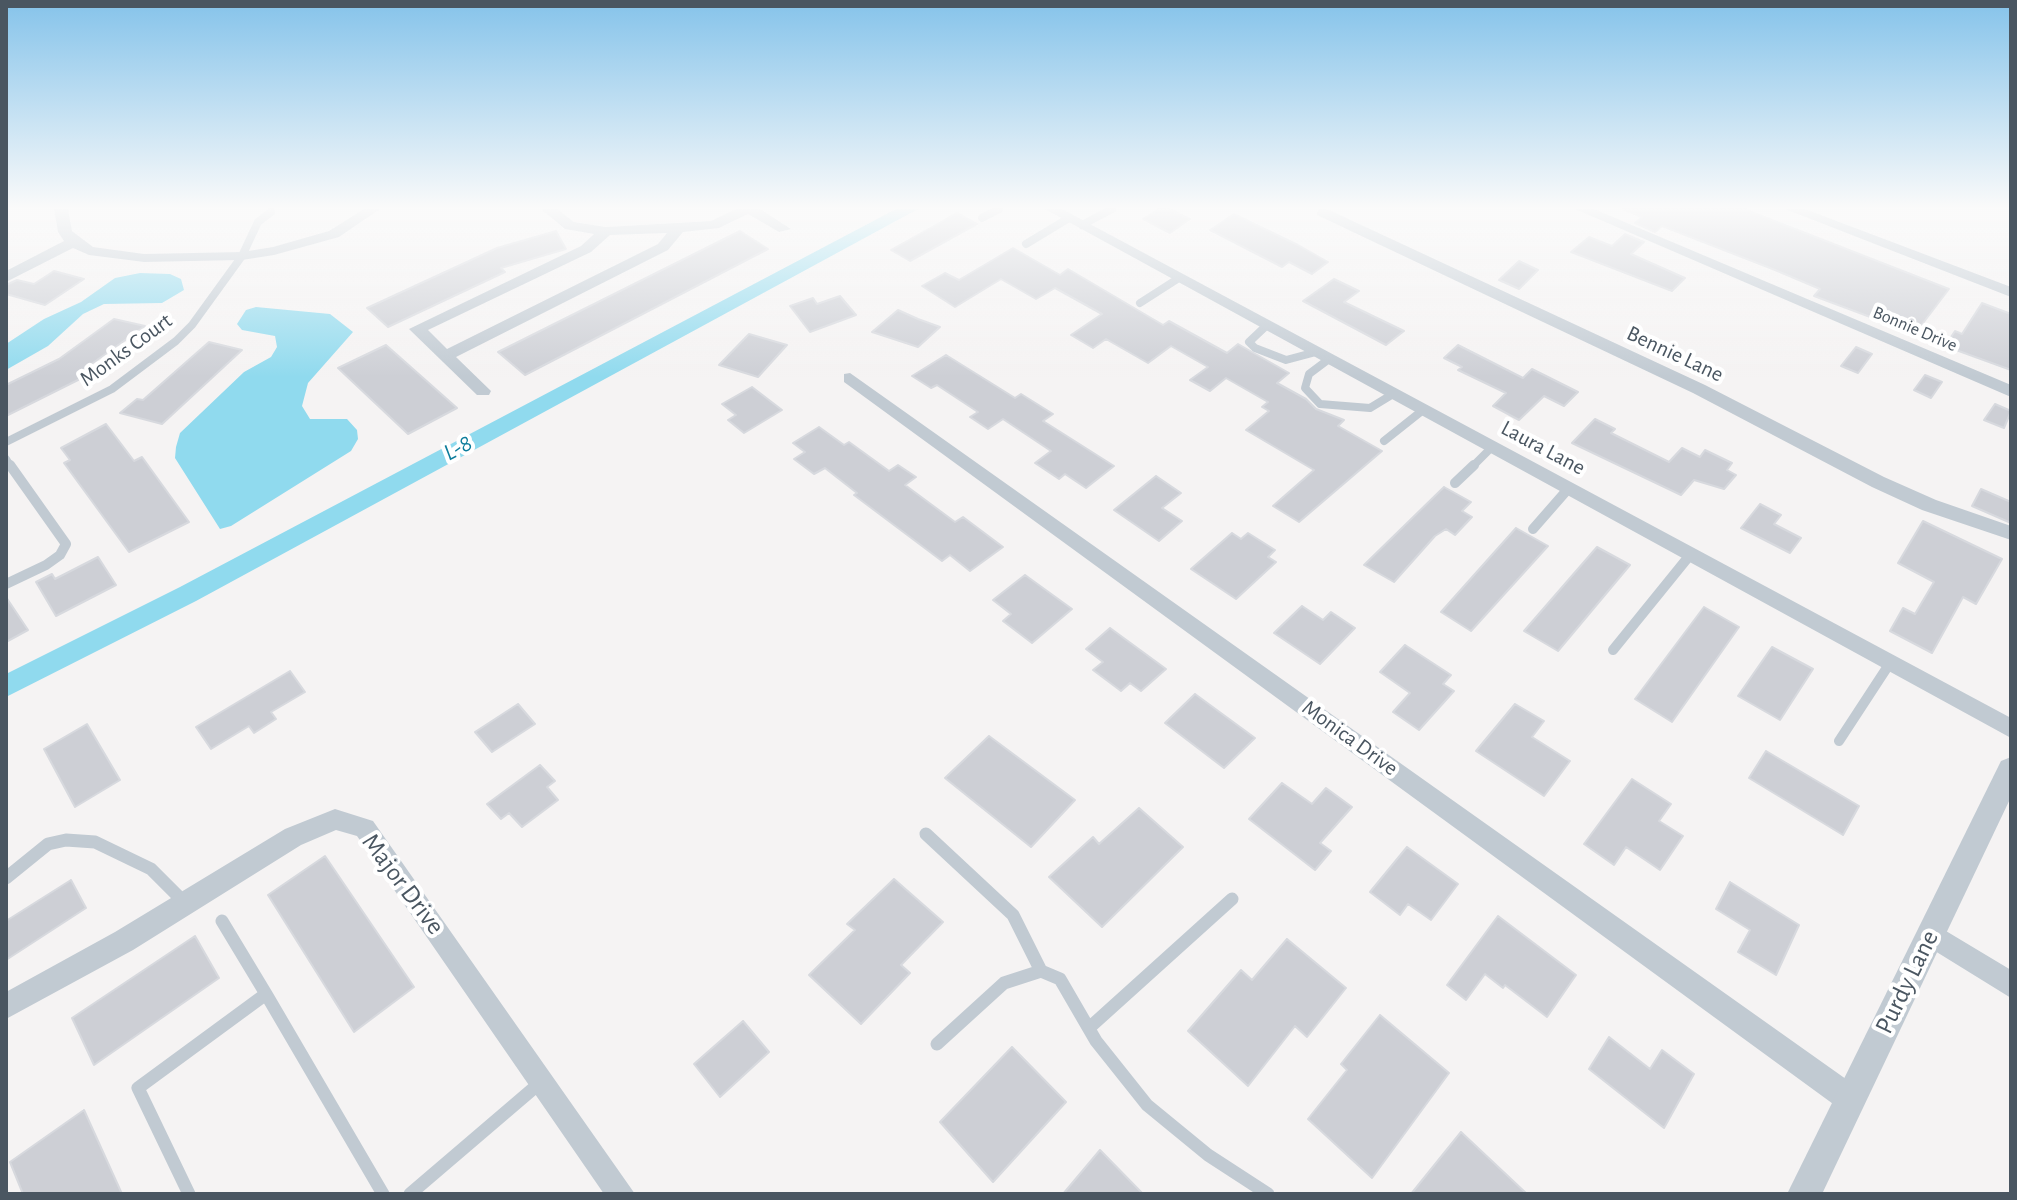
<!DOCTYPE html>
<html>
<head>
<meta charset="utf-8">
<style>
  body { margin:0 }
  #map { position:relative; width:2017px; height:1200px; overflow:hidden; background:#f5f3f3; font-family:"Alegreya Sans",sans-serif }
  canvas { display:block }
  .frame { position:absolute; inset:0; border:8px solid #4a5661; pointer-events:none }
</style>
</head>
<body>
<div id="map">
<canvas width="2017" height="1200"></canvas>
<div class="frame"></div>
</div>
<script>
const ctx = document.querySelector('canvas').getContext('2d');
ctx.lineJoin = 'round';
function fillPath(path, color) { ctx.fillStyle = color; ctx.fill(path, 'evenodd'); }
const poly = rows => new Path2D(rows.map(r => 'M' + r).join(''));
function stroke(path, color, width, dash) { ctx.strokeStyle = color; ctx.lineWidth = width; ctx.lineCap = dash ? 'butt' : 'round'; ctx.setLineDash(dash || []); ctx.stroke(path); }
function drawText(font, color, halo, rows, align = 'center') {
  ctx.font = font + ' "Alegreya Sans",sans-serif'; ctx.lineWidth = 8; ctx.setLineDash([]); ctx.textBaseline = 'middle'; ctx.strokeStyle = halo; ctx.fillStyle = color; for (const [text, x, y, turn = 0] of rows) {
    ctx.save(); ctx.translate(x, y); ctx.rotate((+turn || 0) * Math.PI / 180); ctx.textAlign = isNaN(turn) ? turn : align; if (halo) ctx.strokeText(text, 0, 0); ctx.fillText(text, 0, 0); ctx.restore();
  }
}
const water = poly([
  [140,273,170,274,181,279,184,290,162,303,104,304,83,314,48,346,6,370,6,344,44,319,81,302,115,278],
  [256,307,330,314,353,332,308,383,302,406,310,419,347,419,357,430,358,439,351,451,231,526,220,529,175,458,176,447,180,433,244,372,271,357,277,347,275,336,242,330,237,324,246,310]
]);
const canal = poly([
  [896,209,918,209,196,601,6,697,6,674,180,587,896,209]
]);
const building = poly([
  [1159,209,1169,209,1190,219,1170,233,1143,219,1159,209],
  [1623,209,1744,209,1949,289,1917,331,1899,324,1897,327,1814,296,1820,289,1775,270,1662,226,1655,232,1635,223,1642,217,1623,209],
  [957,213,977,224,910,261,891,250,957,213],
  [1234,214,1298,245,1328,262,1312,274,1289,262,1282,267,1210,230,1234,214],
  [556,231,566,249,501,268,505,272,388,327,367,308,497,248,556,231],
  [740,231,768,249,525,375,498,352,740,231],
  [1625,234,1644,242,1631,254,1685,278,1672,291,1571,252,1589,237,1612,246,1625,234],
  [1013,248,1060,275,1068,269,1163,325,1169,321,1227,353,1238,344,1245,348,1289,373,1277,383,1306,399,1316,409,1344,420,1338,426,1382,451,1299,522,1273,506,1314,470,1246,430,1269,411,1262,407,1268,402,1226,378,1210,391,1190,380,1208,367,1171,346,1148,363,1106,339,1093,348,1071,335,1102,314,1055,288,1036,299,1001,279,955,307,922,286,945,273,959,280,1013,248],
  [1519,261,1538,270,1519,289,1499,280,1519,261],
  [54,271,84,279,45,305,6,294,6,285,17,280,34,284,54,271],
  [1334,279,1359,291,1344,302,1404,331,1386,345,1303,301,1334,279],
  [840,296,856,315,810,332,790,306,813,298,817,304,840,296],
  [1982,303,2011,314,2011,370,1945,346,1955,331,1962,334,1982,303],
  [898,310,918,319,940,327,918,347,872,332,898,310],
  [114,319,145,326,83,370,88,375,6,416,6,385,59,359,114,319],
  [749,334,787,345,758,377,719,365,749,334],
  [209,342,242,350,162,424,120,413,137,399,143,400,209,342],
  [386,345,457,408,408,434,338,368,386,345],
  [1458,345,1523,378,1532,369,1578,392,1564,406,1544,396,1519,420,1493,406,1506,393,1458,370,1462,367,1444,358,1458,345],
  [1856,347,1872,354,1858,373,1841,366,1856,347],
  [946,355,1015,398,1021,394,1053,414,1043,421,1114,466,1086,488,1065,474,1059,479,1035,463,1051,451,1003,419,988,429,970,417,978,412,937,385,931,388,912,376,946,355],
  [1925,375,1942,382,1931,398,1914,390,1925,375],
  [752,387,782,410,744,433,728,420,736,415,722,404,752,387],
  [1995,404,2011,411,2004,428,1984,420,1995,404],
  [1595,419,1615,429,1611,433,1669,462,1682,448,1700,457,1705,450,1732,463,1727,470,1736,475,1724,489,1694,480,1681,495,1572,443,1595,419],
  [106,424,134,461,142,457,189,522,129,552,64,463,70,460,61,448,106,424],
  [819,427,844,445,849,442,889,471,898,465,916,477,905,485,955,522,963,517,1003,547,970,571,950,555,942,561,854,495,857,493,825,468,814,474,794,459,805,452,793,443,819,427],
  [1156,476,1181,493,1162,508,1182,521,1159,541,1114,510,1156,476],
  [1444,487,1471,502,1462,511,1472,517,1455,535,1446,529,1435,536,1394,582,1364,565,1444,487],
  [1981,489,2011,502,2011,523,1972,506,1981,489],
  [1760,504,1781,515,1774,524,1801,538,1790,553,1741,528,1760,504],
  [1923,521,2002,559,1976,604,1963,597,1932,653,1890,631,1903,608,1915,614,1934,582,1898,563,1923,521],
  [1516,528,1548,546,1471,631,1441,612,1516,528],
  [1232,533,1241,539,1248,533,1275,550,1268,557,1276,562,1236,599,1191,569,1232,533],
  [1597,547,1630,565,1558,651,1524,631,1597,547],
  [98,557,116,585,56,616,36,582,52,574,55,579,98,557],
  [1025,575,1072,609,1032,643,1003,621,1011,614,993,600,1025,575],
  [6,597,28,630,6,642,6,597],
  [1302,606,1323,620,1331,612,1355,628,1320,664,1274,633,1302,606],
  [1704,607,1739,627,1672,722,1635,699,1704,607],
  [1110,628,1166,669,1141,691,1130,683,1121,691,1093,670,1103,662,1086,649,1110,628],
  [1405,645,1451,675,1443,684,1454,691,1419,730,1393,712,1410,693,1380,672,1405,645],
  [1772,647,1813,669,1780,720,1738,696,1772,647],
  [290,671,305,692,271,712,276,719,254,733,249,726,211,749,196,727,290,671],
  [1195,694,1255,738,1224,768,1165,723,1195,694],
  [518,704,535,724,492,752,475,732,518,704],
  [1515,704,1544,721,1532,737,1570,761,1544,796,1476,751,1515,704],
  [87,724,120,780,75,807,44,749,87,724],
  [989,736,1075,800,1031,847,945,778,989,736],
  [1766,751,1859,806,1843,835,1749,778,1766,751],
  [540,765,555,781,547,787,558,800,522,827,509,813,501,819,487,804,540,765],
  [1632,779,1671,804,1659,821,1683,836,1660,870,1626,847,1614,865,1584,844,1632,779],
  [1282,783,1312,804,1326,788,1352,807,1320,843,1331,851,1315,870,1249,819,1282,783],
  [1139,808,1183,847,1102,927,1049,877,1093,837,1099,844,1139,808],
  [1407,847,1458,884,1431,920,1408,904,1400,915,1370,892,1407,847],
  [325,856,414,987,354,1032,268,895,325,856],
  [894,879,943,922,901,965,910,973,861,1024,809,975,855,930,847,924,894,879],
  [71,880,86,908,6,960,6,921,71,880],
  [1730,882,1799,925,1776,975,1738,952,1750,930,1716,909,1730,882],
  [1498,916,1576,975,1547,1017,1505,985,1503,988,1485,974,1466,1000,1447,985,1498,916],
  [195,936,219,978,94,1065,72,1018,195,936],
  [1287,939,1346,988,1307,1037,1295,1026,1248,1086,1188,1031,1241,970,1252,980,1287,939],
  [1380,1015,1449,1073,1372,1178,1308,1119,1347,1070,1341,1064,1380,1015],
  [743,1021,769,1052,720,1097,694,1064,743,1021],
  [1609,1037,1650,1069,1662,1050,1694,1074,1664,1128,1589,1069,1609,1037],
  [1012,1047,1066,1102,993,1182,940,1122,1012,1047],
  [84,1110,122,1194,23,1194,10,1162,84,1110],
  [1461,1132,1527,1194,1411,1194,1461,1132],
  [1100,1150,1143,1194,1063,1194,1100,1150]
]);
const serviceFar2 = poly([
  [982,218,999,209],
  [1082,225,1112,209],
  [1026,244,1069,218],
  [1140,303,1179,278],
  [1267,325,1249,342,1255,348,1286,360,1316,352],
  [1329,359,1309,374,1305,388,1320,404,1370,408,1393,394],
  [1384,441,1423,410],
  [6,442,112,389,176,341,192,325,242,256,258,222,271,212],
  [6,459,11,467],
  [1472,467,1492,447]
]);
const serviceFar1 = poly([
  [1455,483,1474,465],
  [1533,529,1568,489],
  [6,584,46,565,60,555,66,544,10,465],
  [1613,650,1690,555],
  [1839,741,1890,663]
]);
const service = poly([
  [926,834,1013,915,1041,971],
  [6,878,48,844,66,840,95,842,151,869,185,903],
  [222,921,266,994],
  [1089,1028,1232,899],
  [937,1044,1004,983,1041,971,1060,979,1096,1041,1147,1105,1208,1155,1268,1194],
  [189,1194,138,1088,266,994,383,1194],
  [410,1194,541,1082]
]);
const minor = poly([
  [54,209,68,209,72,231,93,247,144,254,242,252,273,247,329,231,364,209,380,209,339,237,274,255,242,260,144,262,89,255,73,248,6,282,6,271,64,241,58,232,54,209],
  [541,209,557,209,574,222,606,227,711,221,736,209,760,209,791,229,779,232,748,214,719,228,683,232,668,250,456,357,491,391,489,395,477,395,409,329,581,246,594,234,565,229,541,209],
  [667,233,658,244,447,349,428,330,591,252,610,235,667,233],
  [1045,209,1062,209,2011,718,2011,738,1045,209],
  [1318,209,1327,209,1705,385,1884,477,1936,500,2011,526,2011,540,1922,510,1872,487,1693,393,1317,215,1318,209],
  [1575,209,1594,209,2011,385,2011,397,1575,209],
  [1785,209,1805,209,2011,287,2011,297,1785,209],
  [850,373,1860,1089,1864,1099,1860,1109,1850,1113,1840,1109,844,382,844,374,850,373],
  [335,809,373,821,635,1194,604,1194,357,836,336,830,301,845,133,950,6,1019,6,992,115,932,285,829,335,809],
  [1931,922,2011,970,2011,998,1922,943,1919,934,1922,925,1931,922]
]);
const tertiary = poly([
  [2011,757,2011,797,1822,1194,1787,1194,2001,761,2011,757]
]);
const farStreetnames = [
  ["Bonnie Drive",1915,329,23]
];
const streetNames = [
  ["Monks Court",126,350,-36],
  ["Bennie Lane",1675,354,25],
  ["Laura Lane",1543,448,28],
  ["Monica Drive",1350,738,36]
];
const waterNames = [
  ["L-8",458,448,-28]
];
const nearStreetnames = [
  ["Major Drive",403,884,53],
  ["Purdy Lane",1907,982,-64]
];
fillPath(water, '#90daee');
fillPath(canal, '#90daee');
fillPath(building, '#cdcfd5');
stroke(building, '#d7d9de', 2);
stroke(serviceFar2, '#c1cad2', 8);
stroke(serviceFar1, '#c1cad2', 10);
stroke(service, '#c1cad2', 13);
fillPath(minor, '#c1cad2');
fillPath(tertiary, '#c1cad2');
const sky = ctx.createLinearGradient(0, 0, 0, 377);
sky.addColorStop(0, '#85c3ea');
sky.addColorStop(0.55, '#fafafa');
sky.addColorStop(1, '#fafafa00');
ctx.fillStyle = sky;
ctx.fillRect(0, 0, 2017, 377);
drawText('18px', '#4a5661', '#fff', farStreetnames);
drawText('22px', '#4a5661', '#fff', streetNames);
drawText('italic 24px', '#0c7c9b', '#fff', waterNames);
drawText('26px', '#4a5661', '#fff', nearStreetnames);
</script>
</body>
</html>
